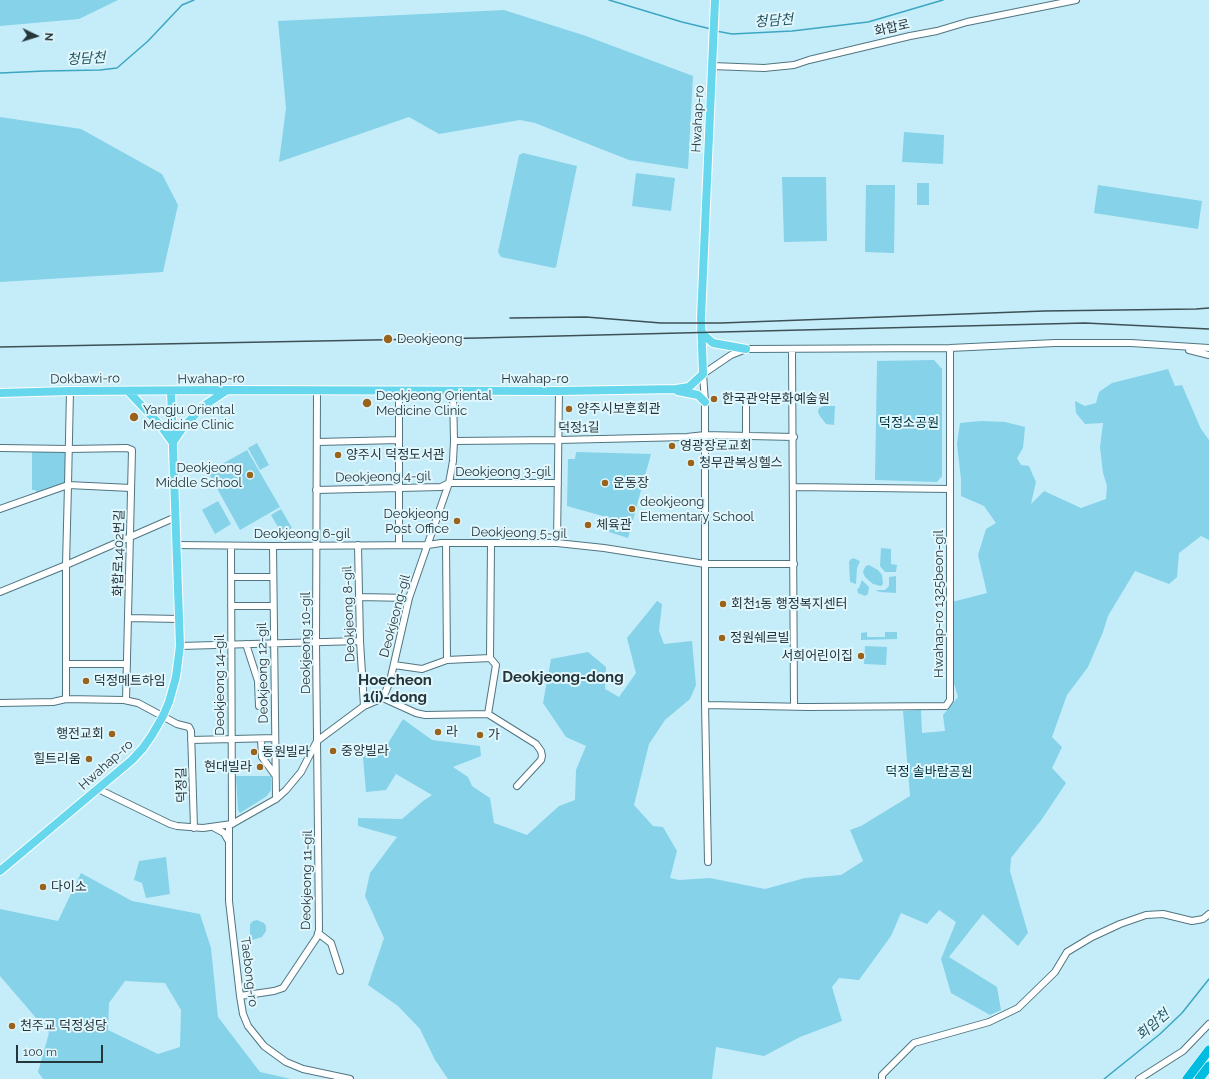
<!DOCTYPE html>
<html>
<head>
<meta charset="utf-8">
<style>
  body { margin:0 }
  #map { position:relative; width:1209px; height:1079px; overflow:hidden; background:#c5edf9; font-family:Raleway,sans-serif }
  canvas { display:block }
  .north { position:absolute; left:16px; top:16px; width:40px; height:40px; -webkit-text-stroke:3px #e0f7fe; paint-order:stroke; rotate:94deg; font-size:11px; font-weight:700; line-height:16px; text-align:center; color:#26353a }
  .north::after { content:''; display:block; margin:auto; width:14px; height:18px; background:#26353a; clip-path:polygon(50% 0,100% 100%,50% 72%,0 100%) }
  .scale { position:absolute; left:16px; top:1045px; width:87px; height:18px; box-sizing:border-box; border:2px solid #26353a; border-top:0; padding-left:5px; font-size:12px; line-height:14px; white-space:nowrap; color:#26353a; -webkit-text-stroke:3px #e0f7fe; paint-order:stroke }
</style>
</head>
<body>
<div id="map">
<canvas width="1209" height="1079"></canvas>
<div class="north">N</div>
<div class="scale">100 m</div>
</div>
<script>
const ctx = document.querySelector('canvas').getContext('2d');
ctx.lineJoin = 'round';
function fillPath(path, color) { ctx.fillStyle = color; ctx.fill(path, 'evenodd'); }
const poly = rows => new Path2D(rows.map(r => 'M' + r).join(''));
function stroke(path, color, width, dash) { ctx.strokeStyle = color; ctx.lineWidth = width; ctx.lineCap = dash ? 'butt' : 'round'; ctx.setLineDash(dash || []); ctx.stroke(path); }
function drawText(font, color, halo, rows, align = 'center') {
  ctx.font = font + ' Raleway,"Noto Sans KR",sans-serif'; ctx.lineWidth = 4; ctx.setLineDash([]); ctx.textBaseline = 'middle'; ctx.strokeStyle = halo; ctx.fillStyle = color; for (const [text, x, y, turn = 0] of rows) {
    ctx.save(); ctx.translate(x, y); ctx.rotate((+turn || 0) * Math.PI / 180); ctx.textAlign = isNaN(turn) ? turn : align; if (halo) ctx.strokeText(text, 0, 0); ctx.fillText(text, 0, 0); ctx.restore();
  }
}
const green = poly([
  [0,0,118,0,79,19,0,26],
  [504,10,586,36,693,76,688,169,629,160,535,123,520,120,439,134,409,117,279,162,286,108,278,21],
  [0,117,81,129,162,174,178,205,163,272,0,282],
  [904,132,944,135,943,164,902,162],
  [523,153,577,166,556,267,554,268,501,257,498,252,519,155],
  [636,173,675,178,671,211,632,206],
  [782,177,826,177,827,241,784,242],
  [917,183,929,183,929,205,917,205],
  [866,185,895,185,894,253,865,252],
  [1098,185,1202,201,1198,229,1094,213],
  [934,360,942,369,942,476,937,482,875,480,877,361],
  [1168,369,1175,386,1182,385,1201,429,1209,440,1209,540,1201,536,1179,553,1177,577,1169,584,1135,571,1108,616,1103,632,1088,667,1067,695,1052,737,1062,747,1052,768,1066,783,1042,819,1011,858,1010,871,1028,933,1018,946,983,914,949,957,997,987,1001,1010,990,1015,951,993,941,959,956,922,939,910,927,924,901,913,891,936,859,980,839,978,832,987,842,1021,800,1037,764,1056,716,1047,712,1079,448,1079,435,1060,420,1029,398,1006,368,985,384,938,365,896,370,873,397,837,358,826,358,818,402,819,423,801,432,795,396,774,386,790,366,792,363,758,368,751,382,753,403,719,432,740,480,746,481,756,453,767,468,777,472,786,490,798,494,823,527,835,559,806,575,800,576,770,586,746,566,737,543,703,551,659,588,652,606,667,605,689,619,697,636,673,627,638,657,601,662,604,659,631,664,644,692,641,696,685,690,699,665,720,649,744,634,805,653,826,663,827,677,851,670,878,679,880,710,878,765,889,805,878,841,875,863,861,850,830,861,826,910,796,903,711,921,710,922,733,945,731,943,715,958,697,953,680,952,602,987,593,978,555,986,529,996,523,984,506,961,496,961,479,957,444,960,423,981,421,1005,422,1025,427,1023,448,1017,458,1021,465,1029,466,1036,482,1031,504,1044,491,1081,508,1106,499,1107,486,1103,473,1100,447,1103,423,1085,424,1076,413,1075,401,1085,406,1096,403,1099,392,1112,383],
  [824,406,835,406,834,425,826,424,820,416,818,412,819,408],
  [257,443,269,465,260,470,248,448],
  [247,450,280,507,240,530,208,472],
  [32,452,66,452,65,483,37,493,35,490,32,490],
  [576,452,651,454,628,538,609,532,613,519,567,506,568,459,575,459],
  [218,501,231,524,215,534,202,510],
  [281,509,292,528,282,534,271,515],
  [881,548,891,549,891,564,897,565,896,572,885,572,880,566],
  [853,558,860,561,857,568,856,584,850,582,849,562,850,560],
  [869,565,878,570,882,575,883,584,881,586,873,584,865,577,863,572,864,569,866,566],
  [896,576,896,593,880,592,875,590,885,590,889,586,889,577],
  [862,580,869,587,868,594,865,596,858,593,857,589,859,588],
  [867,632,867,637,885,637,885,632,897,632,897,639,861,640,861,633],
  [865,646,887,647,886,665,864,664],
  [236,776,271,776,271,790,267,796,240,813,238,810],
  [166,857,170,894,146,898,142,883,134,880,139,861],
  [81,873,132,901,200,914,211,948,218,1017,260,1072,291,1079,43,1079,38,1072,49,1033,0,976,0,909,58,921],
  [125,981,165,983,181,1010,180,1047,158,1054,108,1030,109,1003],
  [257,920,264,923,266,926,266,931,262,937,252,940,250,939,250,924,253,921]
]);
const stream = poly([
  [609,0,682,22,711,29],
  [716,31,732,34,792,31,868,22,943,0],
  [0,73,45,71,100,70,117,68,148,41,182,5,194,0],
  [1104,1079,1160,1034,1182,1013,1209,979]
]);
const minor = poly([
  [712,66,764,68,794,65,809,60,910,36,937,31,967,22,1076,0],
  [792,350,794,706],
  [1189,350,1209,355],
  [70,391,68,485,131,488],
  [746,436,746,404],
  [454,441,558,440,687,437,705,435,794,437],
  [317,442,399,440],
  [0,448,69,449,127,448,132,450,126,700],
  [794,487,950,489],
  [316,490,441,487,449,483,558,483],
  [0,509,68,485,66,565,176,517],
  [446,543,447,660],
  [557,543,559,391],
  [176,545,273,546,428,545,441,543,557,543,604,548,705,564,705,703,707,705,809,707,946,706,950,700,950,348],
  [358,545,360,641,364,706],
  [399,545,399,392],
  [231,546,232,824],
  [273,546,276,799],
  [794,564,705,564,705,402,703,374,731,355,746,349,950,348,1055,343,1131,343,1209,348],
  [231,577,273,577],
  [0,592,66,565,66,699],
  [359,597,409,598],
  [231,606,273,606],
  [128,618,179,619],
  [246,644,258,681,259,706],
  [180,646,360,641],
  [66,664,127,664],
  [394,665,422,669,447,660,490,658],
  [383,698,416,713,425,715,488,714,536,744,541,751,542,756,541,760,517,786],
  [0,703,53,702,66,699,124,700,138,703,177,724,189,727,191,731,194,828],
  [705,703,708,862],
  [488,714,496,665,490,658,491,543],
  [261,739,262,757,275,775],
  [191,740,275,738],
  [98,789,170,824,177,826,203,828,232,824,276,799,286,790,301,772,317,741,364,706,383,698,390,681,409,598,449,483,453,461,454,441,453,391],
  [229,825,229,901,240,996,243,1014,248,1026,264,1046,286,1062,303,1069,350,1079],
  [213,827,224,833,228,840],
  [318,933,331,943,340,971],
  [240,996,274,991,283,988,317,937,319,930,316,642,317,391],
  [882,1079,882,1075,914,1043,989,1022,1018,1008,1055,972,1067,952,1092,937,1120,924,1146,915,1163,914,1192,921,1203,919,1209,914],
  [1139,1079,1183,1051,1209,1024]
]);
const major = poly([
  [701,331,705,336,713,343,746,349],
  [128,391,160,425,173,443],
  [678,391,698,395,705,402],
  [0,393,70,391,226,390,559,391,676,389,689,387,703,374,701,318,715,0],
  [173,442,182,429,202,407,226,391],
  [0,871,132,760,143,748,152,735,163,716,169,702,176,677,180,646,171,391]
]);
const highway = poly([
  [1187,1079,1209,1050],
  [1199,1079,1209,1066]
]);
const rail = poly([
  [510,318,586,317,661,323,721,323,1044,311,1196,309,1209,308],
  [0,347,478,338,1085,323,1209,329]
]);
const markers = [
  [388,339,5,"#99631c"],
  [714,399,4,"#99631c"],
  [367,403,5,"#99631c"],
  [569,409,4,"#99631c"],
  [134,417,5,"#99631c"],
  [672,446,4,"#99631c"],
  [338,455,4,"#99631c"],
  [691,463,4,"#99631c"],
  [250,475,4,"#99631c"],
  [605,483,4,"#99631c"],
  [632,509,4,"#99631c"],
  [457,521,4,"#99631c"],
  [588,525,4,"#99631c"],
  [723,604,4,"#99631c"],
  [722,638,4,"#99631c"],
  [861,656,4,"#99631c"],
  [86,681,4,"#99631c"],
  [438,732,4,"#99631c"],
  [112,734,4,"#99631c"],
  [480,735,4,"#99631c"],
  [333,751,4,"#99631c"],
  [254,752,4,"#99631c"],
  [89,759,4,"#99631c"],
  [260,767,4,"#99631c"],
  [43,887,4,"#99631c"],
  [12,1026,4,"#99631c"]
];
const streetNames = [
  ["화합로",892,28,-13],
  ["Hwahap-ro",698,119,-87],
  ["Dokbawi-ro",85,379,-1],
  ["Hwahap-ro",211,379,-1],
  ["Hwahap-ro",535,379],
  ["덕정1길",579,428,-1],
  ["Deokjeong 3-gil",503,472],
  ["Deokjeong 4-gil",383,477,-1],
  ["Deokjeong 5-gil",519,533,1],
  ["Deokjeong 6-gil",302,534],
  ["화합로1402번길",119,553,-89],
  ["Hwahap-ro 1325beon-gil",939,604,-90],
  ["Deokjeong 8-gil",349,614,-92],
  ["Deokjeong-gil",395,616,-75],
  ["Deokjeong 10-gil",306,643,-90],
  ["Deokjeong 12-gil",263,673,-91],
  ["Deokjeong 14-gil",220,685,-90],
  ["Hwahap-ro",106,765,-42],
  ["덕정길",182,785,-92],
  ["Deokjeong 11-gil",307,880,-89],
  ["Taebong-ro",249,972,83]
];
const poiNames = [
  ["Deokjeong",397,339],
  ["Deokjeong Oriental",376,396],
  ["Medicine Clinic",376,411],
  ["한국관악문화예술원",722,399],
  ["양주시보훈회관",577,409],
  ["Yangju Oriental",143,410],
  ["Medicine Clinic",143,425],
  ["영광장로교회",680,446],
  ["양주시 덕정도서관",346,455],
  ["청무관복싱헬스",699,463],
  ["Deokjeong",242,468,"right"],
  ["Middle School",242,483,"right"],
  ["운동장",613,483],
  ["deokjeong",640,502],
  ["Elementary School",640,517],
  ["Deokjeong",449,514,"right"],
  ["Post Office",449,529,"right"],
  ["체육관",596,525],
  ["회천1동 행정복지센터",731,604],
  ["정원쉐르빌",730,638],
  ["서희어린이집",853,656,"right"],
  ["덕정메트하임",94,681],
  ["라",446,732],
  ["행전교회",104,734,"right"],
  ["가",488,735],
  ["중앙빌라",341,751],
  ["동원빌라",262,752],
  ["힐트리움",81,759,"right"],
  ["현대빌라",252,767,"right"],
  ["다이소",51,887],
  ["천주교 덕정성당",20,1026]
];
const parkNames = [
  ["덕정소공원",909,423],
  ["덕정 솔바람공원",929,772]
];
const waterNames = [
  ["청담천",774,21,-5],
  ["청담천",86,59,-3],
  ["회암천",1153,1025,-41]
];
const quarterNames = [
  ["Deokjeong-dong",563,677],
  ["Hoecheon",395,680],
  ["1(i)-dong",395,697]
];
fillPath(green, '#85d2e9');
stroke(stream, '#3ca6c1', 1.5);
stroke(minor, '#517580', 8);
stroke(major, '#fff', 10);
stroke(highway, '#fff', 10);
stroke(minor, '#fff', 6);
stroke(major, '#66d7ec', 8);
stroke(highway, '#00bce0', 9);
stroke(rail, '#3d5056', 1.5);
for (const [x, y, r, color] of markers) { const dot = new Path2D(); dot.arc(x, y, r, 0, 2 * Math.PI); ctx.fillStyle = color; ctx.fill(dot); stroke(dot, '#e0f7fe', 1.5); }
drawText('13px', '#26353a', '#e0f7fe', streetNames);
drawText('13px', '#26353a', '#e0f7fe', poiNames, 'left');
drawText('13px', '#00323d', '#e0f7fe', parkNames);
drawText('italic 14px', '#275460', '#e0f7fe', waterNames);
drawText('bold 15px', '#26353a', '#e0f7fe', quarterNames);
</script>
</body>
</html>
